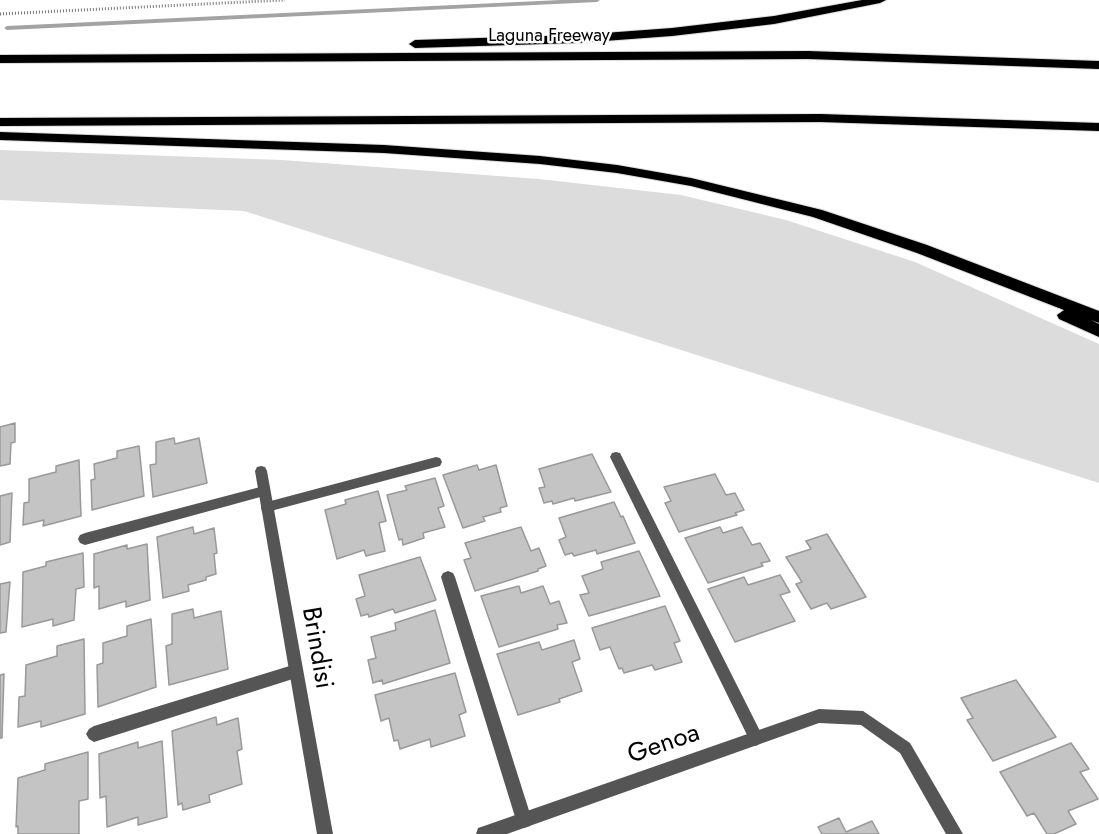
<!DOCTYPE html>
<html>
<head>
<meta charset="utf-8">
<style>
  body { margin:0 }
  canvas { display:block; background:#fff }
</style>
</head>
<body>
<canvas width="1099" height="834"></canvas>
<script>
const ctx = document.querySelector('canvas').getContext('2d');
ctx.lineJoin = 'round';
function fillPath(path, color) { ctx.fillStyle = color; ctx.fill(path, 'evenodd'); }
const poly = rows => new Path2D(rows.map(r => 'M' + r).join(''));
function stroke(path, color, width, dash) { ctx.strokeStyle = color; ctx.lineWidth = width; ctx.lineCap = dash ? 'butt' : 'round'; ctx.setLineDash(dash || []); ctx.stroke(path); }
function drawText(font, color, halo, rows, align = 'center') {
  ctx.font = font + ' Jost,sans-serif'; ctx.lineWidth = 5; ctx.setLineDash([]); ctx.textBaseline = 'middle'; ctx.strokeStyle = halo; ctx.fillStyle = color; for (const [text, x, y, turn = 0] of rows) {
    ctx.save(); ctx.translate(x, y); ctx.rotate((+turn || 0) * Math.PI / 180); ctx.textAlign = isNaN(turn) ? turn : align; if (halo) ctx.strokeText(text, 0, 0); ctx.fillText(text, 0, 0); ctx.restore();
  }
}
const green = poly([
  [0,150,282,160,539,179,681,195,786,220,915,262,1099,344,1099,483,244,211,0,200]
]);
const stream = poly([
  [561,0,600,0,597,2,7,30,4,28,7,26,561,0]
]);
const building = poly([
  [15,423,15,442,11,443,10,464,0,466,0,427,15,423],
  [174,438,175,444,199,438,207,483,153,497,150,465,156,464,156,442,174,438],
  [139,446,144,496,92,510,91,480,95,479,94,464,117,458,117,451,139,446],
  [592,454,611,492,575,501,574,498,553,504,552,501,544,503,539,488,545,487,539,469,592,454],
  [79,460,81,516,43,526,44,520,23,525,24,503,29,502,29,479,56,472,56,466,79,460],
  [477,465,479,470,496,465,507,506,500,508,501,512,483,517,485,521,463,528,443,475,477,465],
  [715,474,726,495,735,493,744,510,735,513,737,515,679,532,665,503,671,501,664,487,715,474],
  [435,478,444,506,438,508,445,527,423,533,424,538,403,545,402,539,399,540,387,495,407,490,405,486,435,478],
  [378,491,386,521,379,523,385,551,366,556,364,550,337,559,325,510,346,504,345,500,378,491],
  [12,493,10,542,0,545,0,496,12,493],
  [614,502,621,517,623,516,635,543,597,554,596,550,574,556,572,553,565,555,559,540,566,537,559,518,614,502],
  [193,527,194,534,214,528,217,553,214,554,216,574,206,577,206,580,188,585,189,591,163,598,157,537,193,527],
  [521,527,531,551,539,548,546,566,538,569,538,571,475,591,464,560,471,558,465,543,521,527],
  [720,527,723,533,742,527,752,545,760,543,770,561,761,563,763,566,708,583,685,538,720,527],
  [827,534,866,597,831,609,827,603,811,609,796,584,802,582,786,557,811,549,806,541,827,534],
  [147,544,150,600,126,607,126,601,99,609,99,586,94,588,94,554,127,545,127,549,147,544],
  [639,551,660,596,589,616,580,595,589,593,582,576,603,569,601,562,639,551],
  [83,553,84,587,76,589,74,620,53,626,53,619,22,627,23,572,46,566,46,562,83,553],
  [420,557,436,600,395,613,393,609,369,617,368,614,361,616,356,599,365,596,359,575,420,557],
  [780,575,790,592,780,595,795,621,735,642,708,589,744,577,748,585,780,575],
  [10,582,6,632,0,633,0,584,10,582],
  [519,586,521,593,543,586,550,604,559,601,567,623,557,625,558,629,499,647,481,596,519,586],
  [665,606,680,641,674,643,682,662,655,670,652,665,624,673,622,668,619,669,610,647,600,650,592,628,665,606],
  [193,609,194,618,221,611,228,669,169,685,166,646,172,644,172,614,193,609],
  [435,610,450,663,383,684,382,680,373,683,368,660,376,658,371,637,396,630,395,623,435,610],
  [151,619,156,687,98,707,97,665,103,663,103,643,127,636,127,626,151,619],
  [84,639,85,714,41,727,41,721,18,727,19,697,25,696,26,665,57,656,57,646,84,639],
  [574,640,580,659,572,662,582,691,559,699,560,702,518,715,497,654,539,642,542,650,574,640],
  [455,673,466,712,459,715,465,736,431,747,430,739,400,749,398,740,394,741,389,718,381,721,375,695,455,673],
  [4,674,2,738,0,738,0,675,4,674],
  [1016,680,1056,737,993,761,967,720,973,718,961,698,1016,680],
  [216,717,217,725,238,718,242,749,237,751,242,784,209,795,210,802,183,810,182,803,178,805,172,731,216,717],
  [162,741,167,817,138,825,138,817,107,827,106,796,100,798,99,754,138,742,138,748,162,741],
  [1071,743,1089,769,1080,772,1098,799,1068,811,1076,824,1054,834,1047,834,1034,813,1027,816,1000,772,1071,743],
  [88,752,88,799,79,801,79,834,18,834,18,826,16,827,18,778,45,770,45,764,88,752],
  [839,818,846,832,872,821,879,834,822,834,818,827,839,818]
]);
const path = poly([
  [0,14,285,0]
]);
const service = poly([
  [616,452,620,453,761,733,764,738,761,743,756,746,751,743,610,457,612,453,616,452],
  [436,457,440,458,442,462,440,466,436,467,267,512,262,511,261,507,262,503,267,502,436,457],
  [264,486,269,487,270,491,269,495,264,496,85,545,80,543,78,539,80,535,85,533,264,486],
  [448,571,453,573,455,577,532,820,530,826,524,828,518,826,516,820,441,577,443,573,448,571],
  [296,664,301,666,303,671,301,676,296,678,94,742,89,739,86,734,89,729,94,726,296,664]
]);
const minor = poly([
  [261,466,265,467,267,471,333,834,317,834,255,471,257,467,261,466],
  [819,709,863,711,910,743,963,834,946,834,900,753,861,725,819,723,507,834,476,834,478,828,484,826,819,709]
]);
const motorway = poly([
  [862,0,886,0,880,3,774,24,672,36,577,43,415,48,409,44,415,40,577,35,672,28,774,16,862,0],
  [808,51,1099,61,1099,69,808,59,0,63,0,55,808,51],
  [820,114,1099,123,1099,131,820,122,0,126,0,118,820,114],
  [0,132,384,145,540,156,617,165,691,178,822,210,927,245,1099,311,1099,323,1091,320,1099,324,1099,337,1059,319,1057,315,1064,310,917,253,813,217,691,186,617,173,540,164,384,153,0,140,0,132]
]);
const farStreetnames = [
  ["Laguna Freeway",549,37]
];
const nearStreetnames = [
  ["Brindisi",316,648,80],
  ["Genoa",664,745,-19]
];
fillPath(green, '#dcdcdc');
fillPath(stream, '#a3a3a3');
fillPath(building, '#c4c4c4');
stroke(building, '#999', 1.5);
stroke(motorway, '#dbdbdb', 2);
stroke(path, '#777', 3, [1, 2]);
fillPath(service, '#555');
fillPath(minor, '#555');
fillPath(motorway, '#000');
drawText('18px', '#000', '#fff', farStreetnames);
drawText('26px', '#000', '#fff', nearStreetnames);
</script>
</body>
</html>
